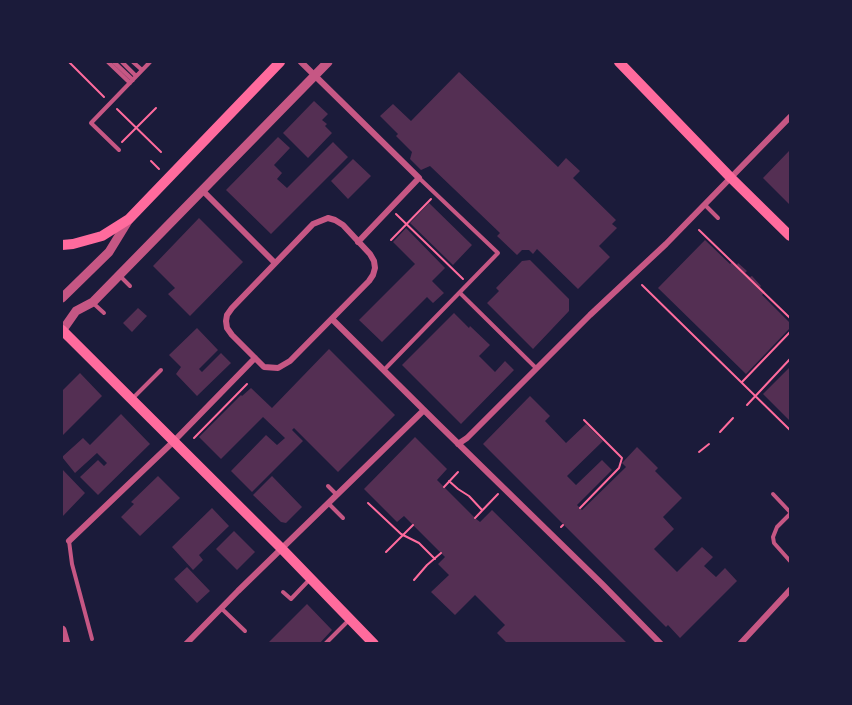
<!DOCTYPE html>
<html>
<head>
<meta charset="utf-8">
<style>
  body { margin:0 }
  #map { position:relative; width:852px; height:705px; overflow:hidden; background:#1b1b3a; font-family:Overpass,sans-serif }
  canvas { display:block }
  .frame { position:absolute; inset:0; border:63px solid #1b1b3a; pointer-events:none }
</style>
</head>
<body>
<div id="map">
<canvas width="852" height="705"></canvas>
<div class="frame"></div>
</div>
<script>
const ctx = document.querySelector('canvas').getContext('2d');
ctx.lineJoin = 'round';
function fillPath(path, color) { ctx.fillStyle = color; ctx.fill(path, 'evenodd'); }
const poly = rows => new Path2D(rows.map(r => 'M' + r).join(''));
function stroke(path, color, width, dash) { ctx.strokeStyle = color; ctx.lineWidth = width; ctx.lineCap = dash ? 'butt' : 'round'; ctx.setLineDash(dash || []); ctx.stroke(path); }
const building = poly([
  [459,72,558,167,566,158,580,171,573,178,616,220,612,224,617,228,599,246,610,257,578,289,537,249,533,254,529,250,522,250,517,255,497,236,500,233,430,166,421,170,410,159,412,152,396,136,398,134,380,116,393,104,411,121],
  [314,101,328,114,322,120,327,124,325,126,332,133,308,158,283,133],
  [278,137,290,148,274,165,282,173,277,179,287,188,333,142,348,157,271,234,226,190],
  [789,151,790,153,790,205,763,178],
  [353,159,371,176,348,199,331,181],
  [429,203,472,245,453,265,410,223],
  [199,218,243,262,190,316,168,294,175,288,153,266],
  [406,228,445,268,432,281,444,293,433,303,427,297,382,342,359,320,415,264,393,242],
  [705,240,730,264,733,261,737,265,738,263,747,271,745,273,750,277,752,276,761,286,760,287,765,292,762,295,790,323,790,328,746,374,658,288],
  [530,260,569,299,569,311,533,349,487,303,499,291,496,288,522,261],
  [138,308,147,316,132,332,123,323],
  [454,313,469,328,470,326,490,345,479,356,495,372,505,361,514,370,461,424,402,365],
  [197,328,218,350,199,369,202,372,221,353,231,363,197,396,176,374,181,367,169,355],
  [329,349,395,415,338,472,294,428,292,430,303,441,252,492,231,471,266,435,277,445,285,438,263,417,221,459,199,437,241,395,242,396,251,388,272,408],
  [790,367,790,421,763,394],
  [80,373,102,396,62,436,62,391],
  [530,396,550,416,545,421,566,443,586,424,603,441,567,476,576,485,602,460,612,470,577,505,582,510,626,467,622,463,637,447,658,468,655,471,682,498,663,517,674,529,654,549,677,572,702,547,713,557,704,566,716,577,725,568,737,581,680,638,668,625,666,627,483,444],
  [121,414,150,444,98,495,80,477,98,460,104,466,107,463,97,453,75,473,62,457,83,438,90,445],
  [415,437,447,469,437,480,475,518,480,522,492,510,628,644,508,644,497,633,505,625,475,595,455,615,431,592,449,575,438,564,445,557,404,516,397,522,364,489],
  [62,469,85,493,62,517],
  [158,476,180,498,140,536,121,517,134,504,131,502],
  [272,476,302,507,286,523,281,522,253,495],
  [212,508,229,526,199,555,203,560,193,570,172,547],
  [234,531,255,552,237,570,216,549],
  [187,567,210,591,197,603,174,579],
  [307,604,332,630,319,644,267,644]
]);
const path = poly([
  [69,62,104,97],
  [117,109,161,152],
  [122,142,156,108],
  [151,161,159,169],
  [396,214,463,279],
  [699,230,790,318],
  [391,240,431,199],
  [642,285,790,430],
  [742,382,790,332],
  [747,405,790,359],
  [720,432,733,418],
  [194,438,247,384],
  [699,452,709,444],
  [449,481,458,489,469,496,482,510],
  [444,487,458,472],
  [368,503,401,534,419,543,435,559],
  [580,508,619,468,622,458,584,420],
  [475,518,498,494],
  [561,527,563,525],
  [386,552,413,525],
  [414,580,427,565,441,553]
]);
const service = poly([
  [108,62,130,83],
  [114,62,133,80],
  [122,62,136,76],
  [133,62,142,70],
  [119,150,91,123,150,62],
  [705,205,718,218],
  [120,276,130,286],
  [460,293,536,368],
  [93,303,104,313],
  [384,370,498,253,419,178],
  [132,399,161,370],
  [328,486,337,495],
  [773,494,790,512],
  [328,503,343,518],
  [790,514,777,527,773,537,774,543,790,561],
  [69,541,72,564,92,639],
  [283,592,291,599,310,579],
  [221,608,245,631],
  [325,644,348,621]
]);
const minor = poly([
  [301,62,419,178,358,242],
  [202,190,275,263],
  [328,218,335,220,343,225,370,254,374,261,375,268,373,275,369,281,290,361,278,368,264,367,232,335,227,328,226,321,227,315,232,308,313,224,328,218],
  [332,319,435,421,603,585,661,644],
  [458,444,467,438,590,315,666,244,790,117],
  [69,541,174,441,255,358],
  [186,644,238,591,424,410],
  [740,644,790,590]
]);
const tertiary = poly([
  [62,298,109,252,128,221],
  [62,331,76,311,93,302,328,62],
  [62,630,66,644]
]);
const primary = poly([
  [619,62,731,178,790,236],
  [62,245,73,244,102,236,129,219,280,62],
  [62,330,282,549,374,644]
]);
fillPath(building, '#542f53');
stroke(path, '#ff6b9d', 2);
stroke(service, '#c65784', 4);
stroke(minor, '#c65784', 6);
stroke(tertiary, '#c65784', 9);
stroke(primary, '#ff6b9d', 10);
</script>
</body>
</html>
